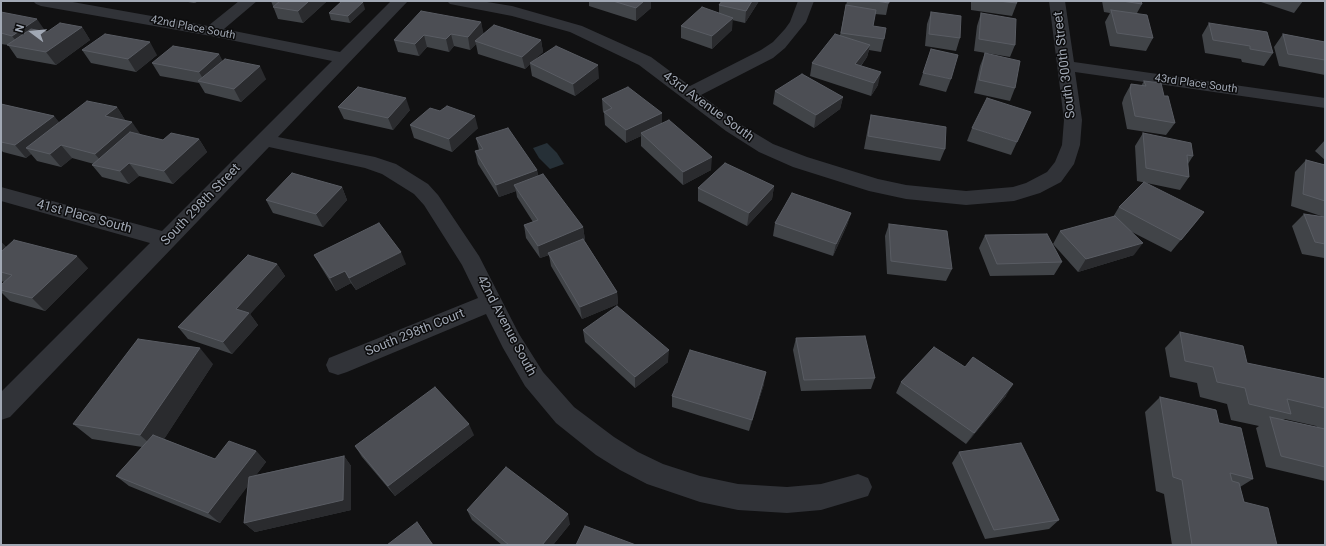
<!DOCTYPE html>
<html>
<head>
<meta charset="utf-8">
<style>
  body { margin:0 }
  #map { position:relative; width:1326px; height:546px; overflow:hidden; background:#111112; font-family:Roboto,sans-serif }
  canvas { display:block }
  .frame { position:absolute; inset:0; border:2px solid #a1a8b4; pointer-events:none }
  .north { position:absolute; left:12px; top:12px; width:40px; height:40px; -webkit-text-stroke:3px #0c0c0d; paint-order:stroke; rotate:286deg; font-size:11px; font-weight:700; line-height:16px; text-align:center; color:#a1a8b4 }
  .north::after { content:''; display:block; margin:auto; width:14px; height:18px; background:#a1a8b4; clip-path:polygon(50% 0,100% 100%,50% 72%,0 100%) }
</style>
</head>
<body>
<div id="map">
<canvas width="1326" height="546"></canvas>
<div class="frame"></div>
<div class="north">N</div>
</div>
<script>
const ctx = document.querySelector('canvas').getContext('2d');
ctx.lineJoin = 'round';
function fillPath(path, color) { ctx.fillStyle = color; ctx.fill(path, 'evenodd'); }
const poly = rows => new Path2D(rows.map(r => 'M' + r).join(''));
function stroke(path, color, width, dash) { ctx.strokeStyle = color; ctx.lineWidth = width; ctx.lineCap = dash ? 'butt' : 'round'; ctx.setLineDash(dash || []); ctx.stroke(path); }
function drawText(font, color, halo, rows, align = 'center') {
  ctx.font = font + ' Roboto,sans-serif'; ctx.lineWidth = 3; ctx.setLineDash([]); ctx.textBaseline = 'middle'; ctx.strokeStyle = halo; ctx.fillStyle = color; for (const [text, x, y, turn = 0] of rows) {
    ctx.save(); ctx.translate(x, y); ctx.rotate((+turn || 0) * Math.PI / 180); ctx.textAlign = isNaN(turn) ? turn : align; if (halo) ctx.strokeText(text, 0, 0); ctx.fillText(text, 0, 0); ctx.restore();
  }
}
const water = poly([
  [547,143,557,153,564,164,550,169,539,158,533,148]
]);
const minor = poly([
  [33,1,67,1,208,26,239,1,257,1,224,29,340,52,391,1,408,1,278,137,375,157,396,164,428,184,438,195,479,256,519,334,543,372,574,407,614,437,638,452,663,464,700,476,738,484,787,487,821,484,858,474,868,478,872,487,868,496,821,510,787,513,738,510,700,502,647,484,620,470,596,455,556,423,525,386,503,348,486,314,347,372,338,375,329,372,326,365,329,358,478,298,462,265,424,205,414,194,382,174,365,168,269,147,10,417,1,420,1,392,150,243,1,201,1,187,162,231,332,61,211,36,41,6,36,4,33,1],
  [447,1,481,1,512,6,582,26,651,57,690,86,761,50,773,42,785,29,790,22,798,1,814,1,806,22,785,48,773,58,701,95,738,123,773,144,807,157,878,179,906,185,966,191,1013,187,1026,183,1047,172,1055,162,1062,145,1064,120,1049,1,1065,1,1074,62,1325,98,1325,108,1075,72,1082,120,1080,145,1074,164,1061,182,1040,193,1014,201,966,205,906,199,869,191,793,167,759,152,726,131,639,65,570,32,512,16,450,4,447,1]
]);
const wall = poly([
  [181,1,198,1,195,3],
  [271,1,325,1,326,2,303,23,278,19],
  [589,1,651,1,651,8,636,21,589,6],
  [722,1,759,1,745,23,732,20,732,30,712,49,681,38,681,26,719,13,719,5],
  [847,1,889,1,886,15,875,14,873,26,884,39,881,52,869,50,867,57,861,66,878,85,871,96,810,76,812,63,840,35],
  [971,1,1016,1,1017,3,1012,16,971,10],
  [1102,1,1141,1,1142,4,1137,13,1153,38,1146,51,1110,46,1105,22,1110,13,1104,12],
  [1258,1,1303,1,1294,13],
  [365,9,350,23,331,20,329,13],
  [1,12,47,32,82,27,90,40,56,65,17,58,8,45,1,44],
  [931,12,960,38,956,51,925,46,927,24],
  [981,13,1015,45,1010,57,974,51,977,26],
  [481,22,483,34,541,40,543,52,533,61,599,78,575,96,532,76,530,64,525,69,478,54,476,44,470,50,454,46,449,52,427,47,419,56,398,52,394,40],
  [1209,23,1273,53,1264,66,1242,62,1241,59,1205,53,1202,35],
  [1283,34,1325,42,1325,75,1279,66,1274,47],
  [82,50,157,55,136,72,91,63],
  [985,53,1015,88,1010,101,974,93,980,66],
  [219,54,222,61,266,79,241,102,205,93,199,83,160,76,152,63],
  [923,73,951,79,946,92,919,85],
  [1144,81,1164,96,1175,123,1166,135,1127,129,1122,103,1124,97,1131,84,1141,86],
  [775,91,843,97,840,109,814,128,773,104],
  [602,99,662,113,662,123,711,170,683,185,641,146,641,136,626,143,605,125,604,113,603,112],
  [1,104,54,116,59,123,117,107,125,120,125,121,141,135,163,140,199,139,207,152,173,184,139,176,129,184,102,177,92,165,94,164,72,158,61,167,37,161,31,154,26,158,3,152,1,150],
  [338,107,410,110,393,130,344,119],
  [871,115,945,149,940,161,864,149,868,127],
  [410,125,478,128,452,152,414,138],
  [972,128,1017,142,1011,155,967,141],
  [1143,133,1193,156,1188,164,1189,177,1180,190,1137,181,1135,146],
  [476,138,537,170,538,176,583,227,585,240,584,240,617,292,618,304,582,319,551,266,549,255,540,258,526,238,524,225,533,222,517,197,516,191,499,197,478,164,475,151,479,150],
  [1325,140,1325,160,1315,151],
  [1306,160,1325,165,1325,262,1324,258,1302,254,1292,226,1304,214,1324,217,1291,206,1295,172],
  [774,186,772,199,747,226,698,201,698,188],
  [342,187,347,200,323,227,273,213,266,200],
  [1119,207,1204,212,1171,252,1130,231,1134,255,1078,272,1053,244,1060,231,1113,217],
  [851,213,847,225,833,256,773,236,775,223],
  [889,224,952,269,946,281,887,274,885,236],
  [985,235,1062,262,1054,275,990,276,979,248],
  [1,242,6,247,88,268,45,311,10,301,1,292,1,285,4,282,1,281],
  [314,255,406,264,356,290,351,283,336,291,321,267],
  [277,264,285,276,250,314,258,325,232,354,188,339,178,327],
  [583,330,668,362,635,388,585,342],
  [1180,332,1247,363,1325,379,1325,481,1266,467,1256,428,1259,426,1231,420,1227,404,1200,397,1197,383,1170,377,1165,348],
  [1285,419,1316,426,1317,427,1283,420],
  [796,338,875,378,871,389,801,391,793,350],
  [213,364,164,439,215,459,256,451,266,462,256,475,344,456,351,466,351,510,255,532,244,523,248,485,220,523,129,486,116,476,142,447,92,439,73,424],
  [901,382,1006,396,966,444,896,393],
  [764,384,749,431,672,407,672,396],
  [1160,397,1219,423,1253,479,1240,487,1244,502,1277,545,1172,545,1164,494,1156,491,1145,412],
  [474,435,395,496,362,457,355,446],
  [959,452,1059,520,1049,529,985,539,952,463],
  [467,510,570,524,553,545,502,545,472,520]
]);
const shadedWall = poly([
  [193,1,198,1,195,3],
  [309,1,325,1,326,2,303,23,298,11],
  [644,1,651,1,651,8,636,21,636,8],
  [752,1,759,1,745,23,746,11],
  [363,2,365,9,350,23,348,16],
  [733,18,732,30,712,49,712,36],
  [37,19,46,32,21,47,12,36],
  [481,22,484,35,475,41,476,44,470,50,468,37],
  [82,27,90,40,56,65,46,52],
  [451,34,454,46,449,52,446,39],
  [424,35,427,47,419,56,415,44],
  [541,40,543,52,525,69,522,57],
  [150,42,157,55,136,72,128,59],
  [870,45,867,57,852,77,855,64],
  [219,54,226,67,205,82,199,72],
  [598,65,599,78,575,96,573,84],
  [260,66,266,79,241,102,234,89],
  [881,72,878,85,871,96,874,83],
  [843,97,840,109,814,128,816,115],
  [406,98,410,110,393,130,388,118],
  [117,107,125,120,114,129,105,116],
  [662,113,662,126,641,133,641,136,626,143,626,130],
  [54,116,64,128,26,148,31,154,26,158,15,145],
  [475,116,478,128,452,152,449,139],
  [132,122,141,135,105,166,95,154],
  [199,139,207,152,173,184,164,171],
  [61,145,72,158,61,167,50,154],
  [712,157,711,170,683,185,683,172],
  [129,163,139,176,129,184,120,171],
  [537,170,539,183,514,185,516,191,499,197,496,185],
  [774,186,772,199,747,226,749,213],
  [342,187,347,200,323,227,316,214],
  [1204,212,1194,225,1171,252,1181,240],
  [851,213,847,225,833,256,836,244],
  [583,227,585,240,549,254,548,253,549,255,540,258,538,246],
  [1,242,10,251,1,259],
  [1143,243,1134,255,1078,272,1086,259],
  [401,252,406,264,356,290,349,278],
  [77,256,88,268,45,311,32,298],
  [277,264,285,276,250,314,258,325,232,354,223,342,236,309],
  [345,271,351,283,336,291,330,278],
  [617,292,618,304,582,319,580,307],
  [200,348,213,364,157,450,140,435],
  [669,350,668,362,635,388,635,377],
  [766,372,764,384,749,431,752,420],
  [1013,384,1006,396,966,444,974,433],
  [469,424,474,435,395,496,388,486],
  [256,451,266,462,220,523,208,513],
  [344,456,351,466,351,510,255,532,244,523],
  [568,514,570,524,553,545,542,545]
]);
const building = poly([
  [280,1,309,1,298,11,273,7,280,1],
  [342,1,357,1,363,2,348,16,329,13,342,1],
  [613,1,644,1,636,8,613,1],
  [722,1,752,1,746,11,719,5,722,1],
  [875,1,889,1,889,3,875,1],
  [998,1,1016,1,1017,3,998,1],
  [1122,1,1141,1,1142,4,1122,1],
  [846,5,876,10,873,26,886,28,884,39,841,33,846,5],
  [702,7,733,18,712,36,681,26,702,7],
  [1111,10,1147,15,1153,38,1117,33,1111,10],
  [421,11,481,22,468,37,451,34,446,39,424,35,415,44,394,40,421,11],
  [1,12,37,19,12,36,1,33,1,12],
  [931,12,961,16,960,38,929,34,931,12],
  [981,13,1016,19,1015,45,979,39,981,13],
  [60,23,82,27,46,52,7,45,31,29,47,32,60,23],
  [1209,23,1267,32,1273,53,1250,49,1250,46,1213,40,1209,23],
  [494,25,541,40,522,57,475,41,494,25],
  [105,34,150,42,128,59,82,50,105,34],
  [835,34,870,45,855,64,881,72,874,83,812,63,835,34],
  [1283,34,1325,42,1325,60,1288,54,1283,34],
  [173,46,219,54,199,72,152,63,173,46],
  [556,46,598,65,573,84,530,63,556,46],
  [931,49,958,55,951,79,923,73,931,49],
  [985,53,1020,61,1015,88,979,80,985,53],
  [225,59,260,66,234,89,198,81,225,59],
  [802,74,843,97,816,115,775,91,802,74],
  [1144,81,1161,83,1164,96,1168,96,1175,123,1135,116,1130,91,1131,84,1146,86,1144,81],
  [358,87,406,98,388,118,338,107,358,87],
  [628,87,662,113,626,130,604,112,612,108,602,99,628,87],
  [987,98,1031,112,1017,142,972,128,987,98],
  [87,101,117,107,105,116,132,122,95,154,61,145,50,154,26,148,87,101],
  [1,104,54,116,15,145,1,142,1,104],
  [447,106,475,116,449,139,410,125,430,108,440,111,447,106],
  [871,115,946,127,945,149,868,136,871,115],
  [669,120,712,157,683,172,641,133,669,120],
  [508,128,537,170,496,185,475,151,483,149,476,138,508,128],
  [130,132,163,140,171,133,199,139,164,171,129,163,120,171,92,165,130,132],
  [1143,133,1191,143,1193,156,1187,155,1189,177,1146,168,1143,133],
  [1306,160,1325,165,1325,201,1303,194,1306,160],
  [725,163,774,186,749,213,698,188,725,163],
  [292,173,342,187,316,214,266,200,292,173],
  [543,174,583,227,538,246,524,225,538,220,514,185,543,174],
  [1144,182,1204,212,1181,240,1119,207,1144,182],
  [792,193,851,213,836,244,775,223,792,193],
  [1304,214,1325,217,1325,244,1315,242,1304,214],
  [1115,216,1143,243,1086,259,1060,231,1115,216],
  [379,223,401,252,349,278,345,271,330,278,314,255,379,223],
  [889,224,947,231,952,269,891,261,889,224],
  [1047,234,1062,262,997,264,985,235,1047,234],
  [583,239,617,292,580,307,548,253,583,239],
  [14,240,77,256,32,298,1,290,1,285,12,275,1,272,1,252,14,240],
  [248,255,277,264,236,309,249,313,223,342,178,327,248,255],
  [617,306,669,350,635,377,583,330,617,306],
  [1180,332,1243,346,1247,363,1325,379,1325,408,1287,399,1291,414,1249,404,1245,388,1217,382,1213,367,1185,361,1180,332],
  [865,336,875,378,804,380,796,338,865,336],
  [138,339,200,348,140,435,73,424,138,339],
  [934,347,965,367,973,357,1013,384,974,433,901,382,934,347],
  [690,350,766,372,752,420,672,396,690,350],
  [435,387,469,424,388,486,355,446,435,387],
  [1160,397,1216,410,1219,423,1241,428,1253,479,1230,473,1232,481,1239,483,1244,502,1268,508,1277,545,1192,545,1182,480,1173,477,1160,397],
  [1270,417,1325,429,1325,467,1281,456,1270,417],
  [153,435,215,459,229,441,256,451,208,513,116,476,153,435],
  [1021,443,1059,520,994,530,959,452,1021,443],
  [344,456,343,500,244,523,249,477,344,456],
  [506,467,568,514,542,545,509,545,467,510,506,467],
  [417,522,433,545,387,545,417,522],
  [585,526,636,545,576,545,585,526]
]);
const farStreetnames = [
  ["42nd Place South",193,28,11],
  ["43rd Place South",1196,84,8]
];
const streetNames = [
  ["South 300th Street",1065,65,-97],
  ["43rd Avenue South",708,107,36],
  ["South 298th Street",201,205,-46],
  ["41st Place South",84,217,15],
  ["42nd Avenue South",506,326,62],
  ["South 298th Court",415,333,-22]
];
fillPath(water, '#263037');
fillPath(minor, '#313338');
fillPath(wall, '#414448');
fillPath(shadedWall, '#2a2b2e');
fillPath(building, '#4c4e54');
stroke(building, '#595c63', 1);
drawText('11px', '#a1a8b4', '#0c0c0d', farStreetnames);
drawText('13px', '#a1a8b4', '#0c0c0d', streetNames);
</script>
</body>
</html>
